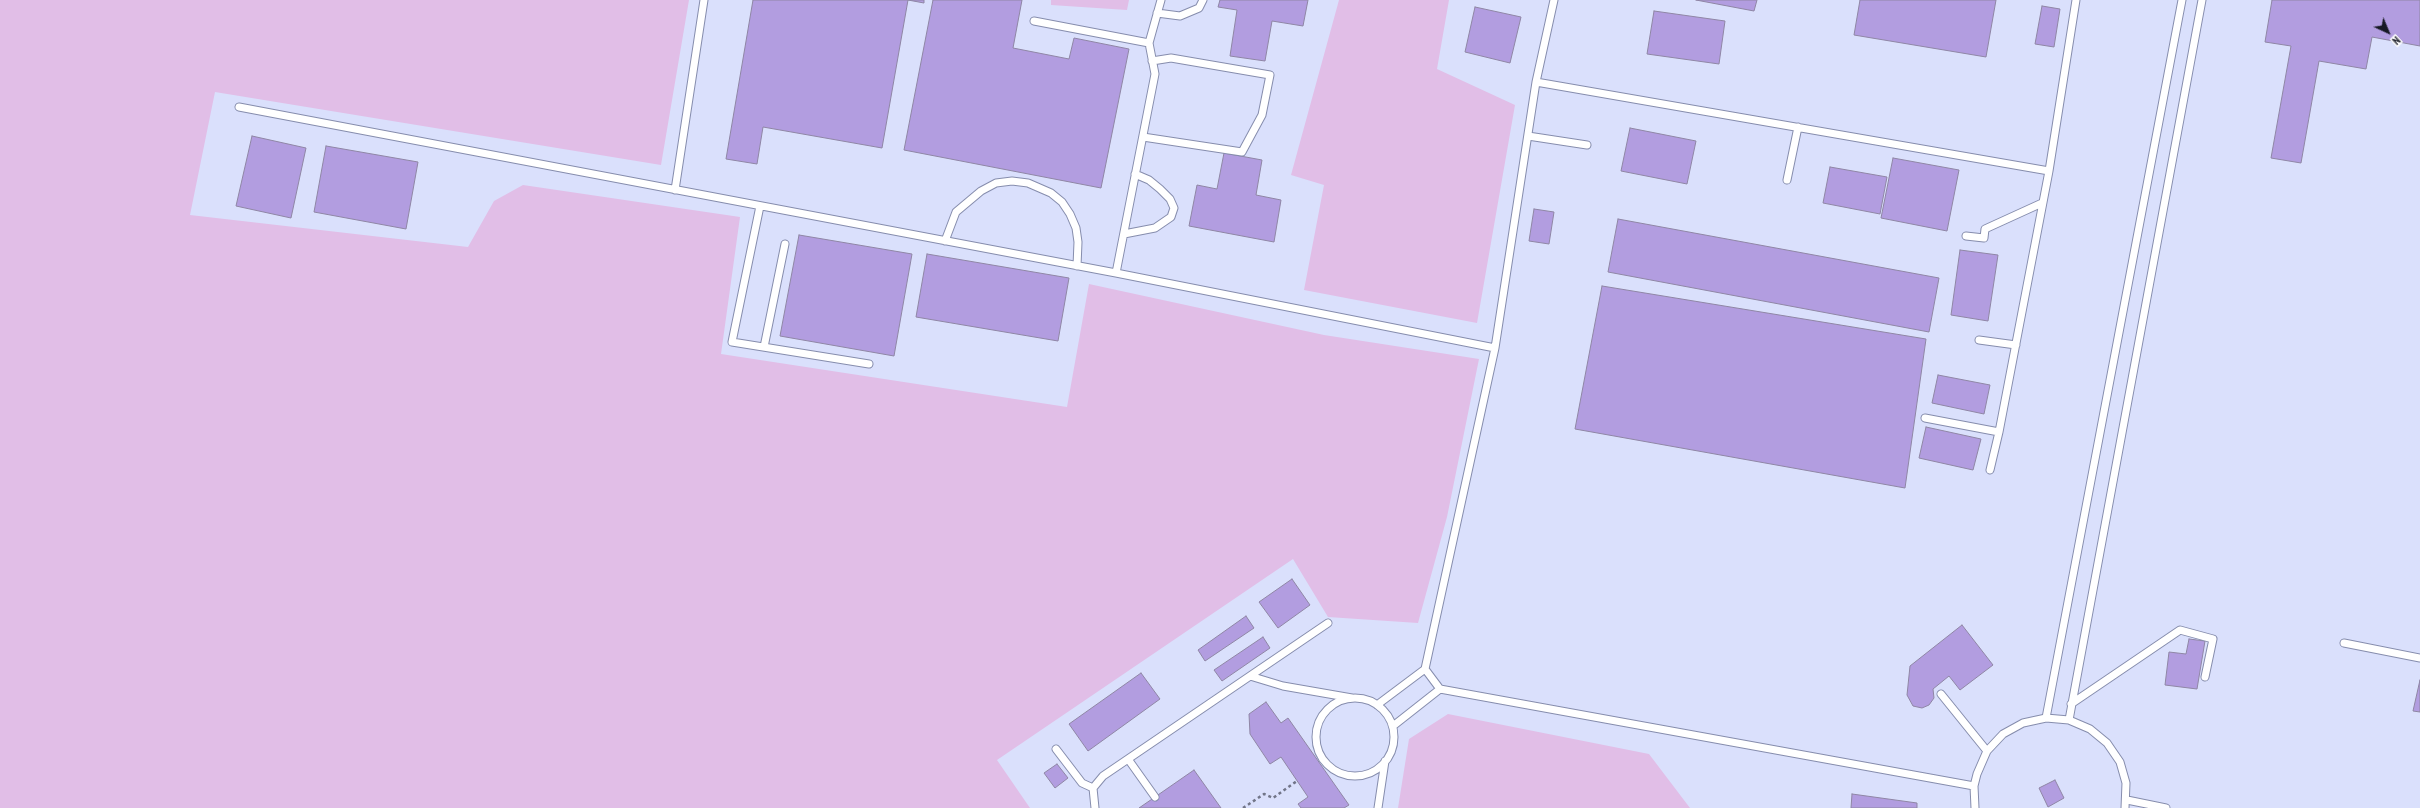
<!DOCTYPE html>
<html>
<head>
<meta charset="utf-8">
<style>
  body { margin:0 }
  #map { position:relative; width:2420px; height:808px; overflow:hidden; background:#dae0fc; font-family:"PT Sans Narrow",sans-serif }
  canvas { display:block }
  .north { position:absolute; left:2368px; top:12px; width:40px; height:40px; -webkit-text-stroke:3px #fff; paint-order:stroke; rotate:136deg; font-size:11px; font-weight:700; line-height:16px; text-align:center; color:#171925 }
  .north::after { content:''; display:block; margin:auto; width:14px; height:18px; background:#171925; clip-path:polygon(50% 0,100% 100%,50% 72%,0 100%) }
</style>
</head>
<body>
<div id="map">
<canvas width="2420" height="808"></canvas>
<div class="north">N</div>
</div>
<script>
const ctx = document.querySelector('canvas').getContext('2d');
ctx.lineJoin = 'round';
function fillPath(path, color) { ctx.fillStyle = color; ctx.fill(path, 'evenodd'); }
const poly = rows => new Path2D(rows.map(r => 'M' + r).join(''));
function stroke(path, color, width, dash) { ctx.strokeStyle = color; ctx.lineWidth = width; ctx.lineCap = dash ? 'butt' : 'round'; ctx.setLineDash(dash || []); ctx.stroke(path); }
const green = poly([
  [0,0,689,0,661,165,215,92,190,215,468,247,494,201,523,185,740,217,721,354,1067,407,1089,284,1324,335,1479,359,1447,517,1418,623,1328,617,1293,559,997,760,1030,808,0,808],
  [1051,0,1129,0,1127,10,1051,5],
  [1339,0,1449,0,1437,69,1515,105,1477,323,1304,290,1324,185,1291,175],
  [1448,714,1649,754,1690,808,1398,808,1409,739]
]);
const building = poly([
  [753,0,924,0,924,3,908,0,882,148,763,127,757,164,726,159,753,0],
  [933,0,1022,0,1013,48,1069,59,1074,38,1129,49,1101,188,904,150,933,0],
  [1220,0,1308,0,1303,26,1272,21,1265,61,1230,56,1237,10,1218,7,1220,0],
  [1696,0,1757,0,1754,11,1696,0],
  [1860,0,1996,0,1986,57,1854,35,1860,0],
  [2272,0,2420,0,2420,46,2372,37,2366,69,2319,61,2301,163,2271,158,2291,46,2265,42,2272,0],
  [2042,6,2060,9,2054,47,2035,44,2042,6],
  [1475,7,1521,17,1510,63,1465,52,1475,7],
  [1654,11,1725,21,1719,64,1647,54,1654,11],
  [1630,128,1696,141,1687,184,1621,171,1630,128],
  [252,136,306,148,291,218,236,206,252,136],
  [326,146,418,162,406,229,314,212,326,146],
  [1224,153,1262,160,1256,195,1281,200,1274,242,1189,226,1197,185,1217,189,1224,153],
  [1893,158,1959,170,1947,231,1881,218,1893,158],
  [1830,167,1887,177,1880,214,1823,203,1830,167],
  [1534,209,1554,212,1549,244,1529,241,1534,209],
  [1618,219,1939,278,1929,332,1608,272,1618,219],
  [799,235,912,254,894,356,780,336,799,235],
  [1960,250,1998,255,1988,321,1951,315,1960,250],
  [927,254,1069,278,1058,341,916,317,927,254],
  [1602,286,1926,339,1905,488,1575,429,1602,286],
  [1938,375,1990,385,1984,414,1932,403,1938,375],
  [1926,427,1981,439,1973,470,1919,458,1926,427],
  [1292,579,1310,605,1278,628,1259,602,1292,579],
  [1246,616,1254,628,1205,661,1198,650,1246,616],
  [1962,625,1993,665,1960,690,1949,676,1933,689,1934,698,1929,705,1922,708,1913,706,1907,695,1910,666,1962,625],
  [1263,637,1270,648,1222,681,1214,670,1263,637],
  [2189,639,2205,641,2197,689,2165,685,2169,652,2186,654,2189,639],
  [1141,673,1160,699,1088,751,1069,724,1141,673],
  [2420,680,2420,712,2413,711,2420,680],
  [1266,702,1281,723,1288,718,1349,805,1344,808,1301,808,1298,804,1308,797,1281,757,1270,764,1250,734,1249,714,1266,702],
  [1057,764,1068,778,1055,788,1044,773,1057,764],
  [1194,770,1221,808,1139,808,1155,797,1194,770],
  [2055,780,2064,798,2048,807,2039,788,2055,780],
  [1852,794,1917,803,1917,808,1851,808,1852,794]
]);
const path = poly([
  [1243,808,1264,794,1273,798,1297,781]
]);
const service = poly([
  [1554,0,1536,82,1495,348,1425,669,1440,689,1974,786],
  [1157,13,1180,16,1199,8,1203,0],
  [1034,21,1149,43],
  [1536,82,2049,171],
  [239,107,1116,273,1495,348],
  [1528,136,1587,145],
  [1143,137,1242,152,1262,115,1270,75,1171,58,1152,61],
  [1787,180,1798,127],
  [675,190,704,0],
  [760,206,732,342,869,364],
  [1124,234,1155,228,1171,217,1174,208,1170,199,1160,189,1149,180,1135,174],
  [1966,236,1984,238,1985,229,2042,203],
  [945,241,956,212,981,191,996,183,1012,181,1028,183,1051,193,1062,202,1070,214,1076,228,1078,242,1077,266],
  [1116,273,1155,74,1149,43,1161,0],
  [1979,340,2016,345],
  [764,347,785,244],
  [1925,418,1999,432,2049,171,2076,0],
  [1990,470,1999,432],
  [2344,643,2420,658],
  [1250,676,1328,623],
  [1941,694,1987,751],
  '1316 737a39 39 0 1 1 78 0a39 39 0 1 1-78 0Z',
  [2071,704,2180,630,2213,639,2205,677],
  [1377,705,1425,669],
  [2046,718,2182,0],
  [2069,720,2202,0],
  [1393,726,1440,689],
  [1056,749,1082,783,1093,788],
  [1128,759,1155,797],
  [2127,800,2166,808],
  [1095,808,1093,788,1103,776,1250,676,1283,686,1352,698],
  [1378,808,1385,761],
  [1975,808,1974,786,1977,774,1987,751,2003,734,2023,723,2046,718,2069,720,2090,729,2107,743,2120,762,2126,783,2125,808]
]);
fillPath(green, '#e1bee7');
fillPath(building, '#b29de0');
stroke(building, '#8f86a5', 1);
stroke(service, '#868dad', 9);
stroke(path, '#717588', 2.5, [3, 3]);
stroke(service, '#fff', 7);
</script>
</body>
</html>
